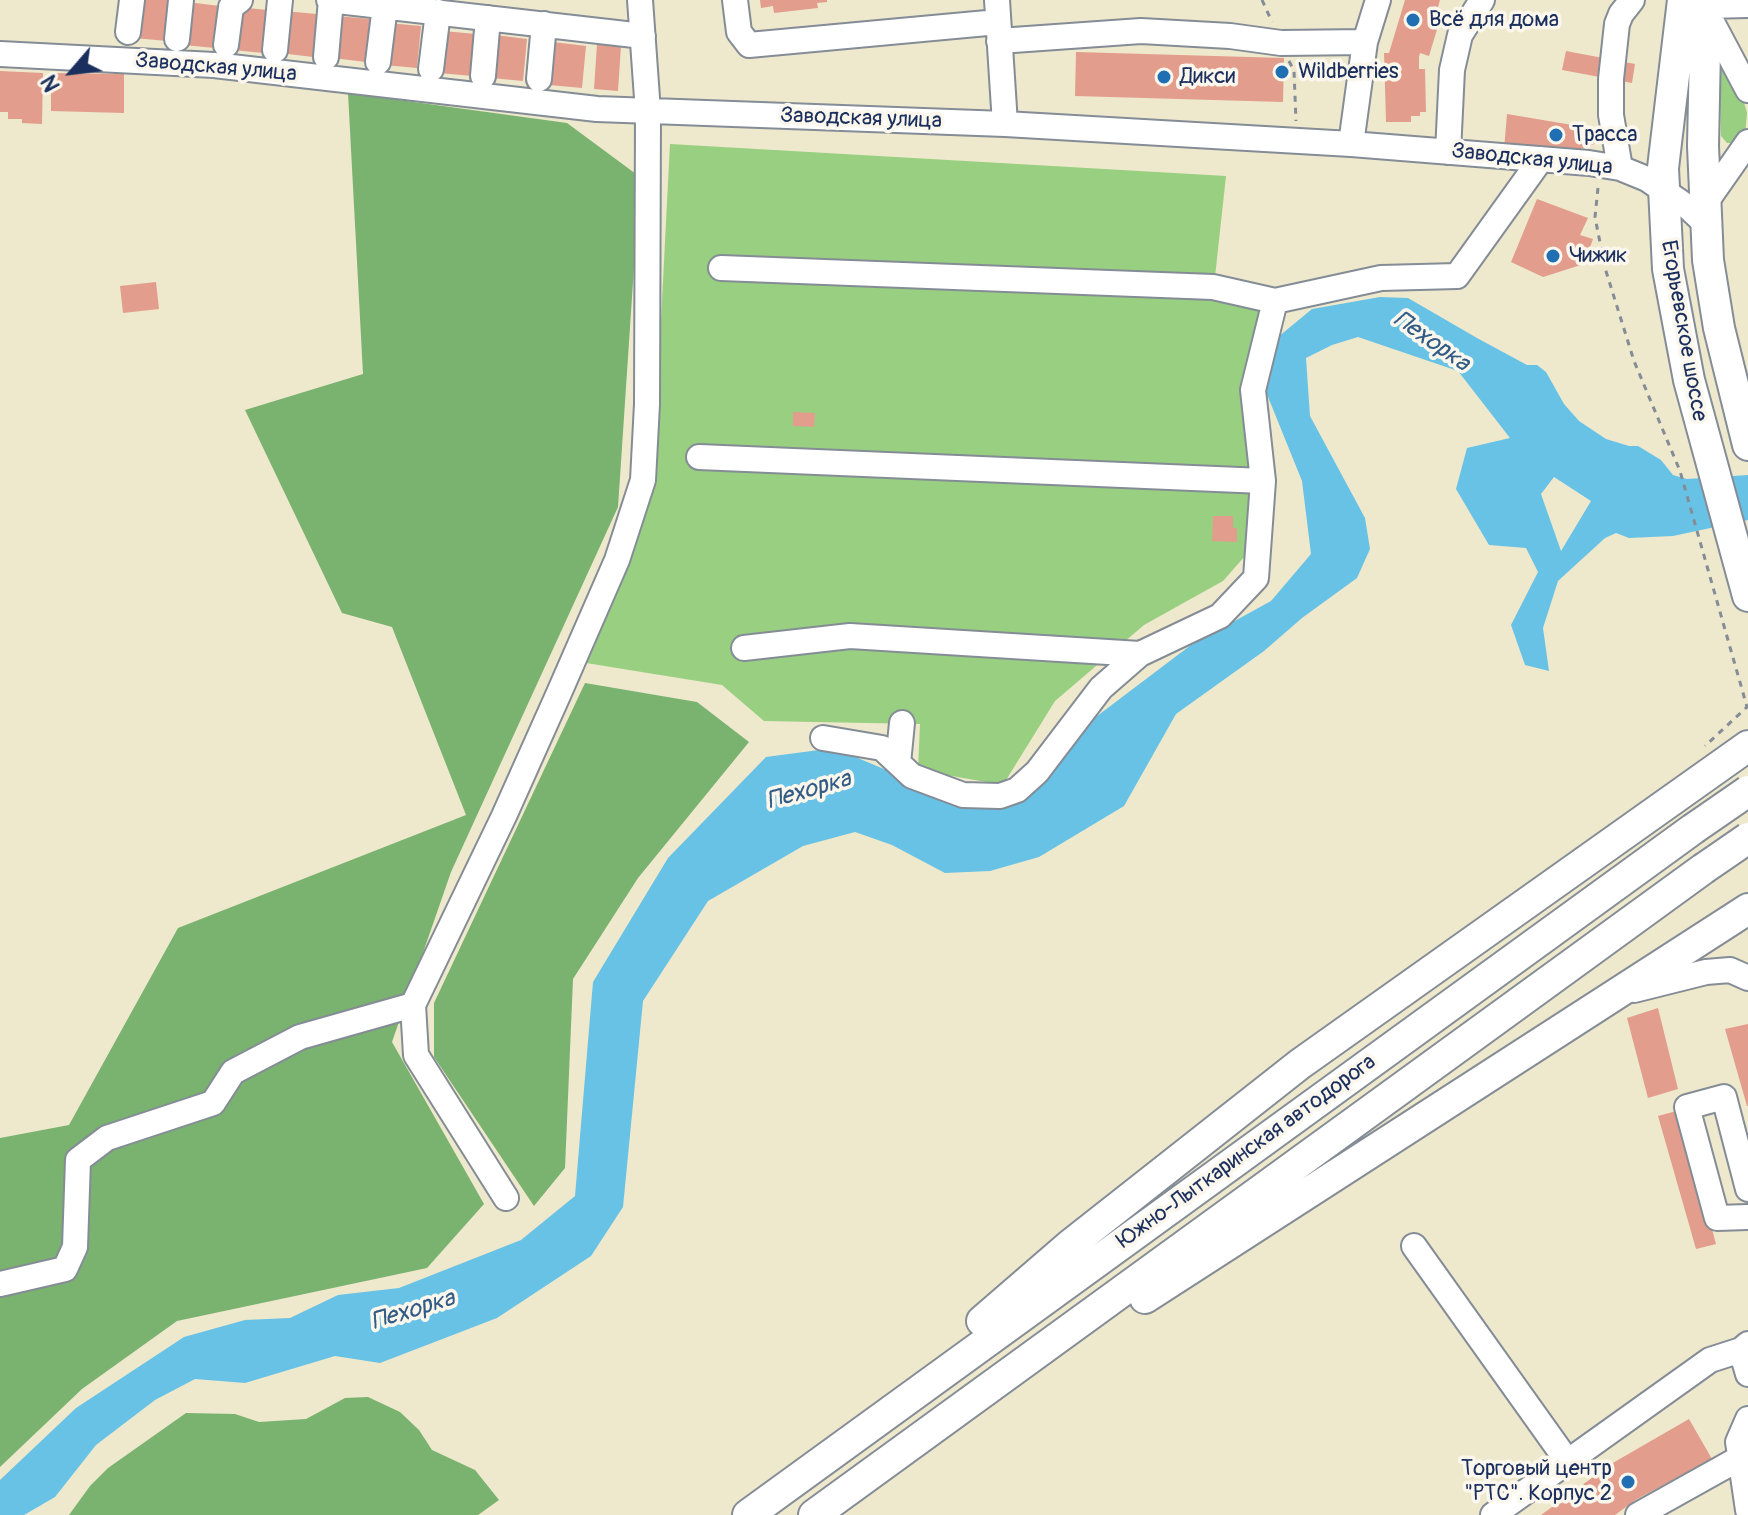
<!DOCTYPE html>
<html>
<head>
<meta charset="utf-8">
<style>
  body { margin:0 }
  #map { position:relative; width:1748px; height:1515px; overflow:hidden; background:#eee8cd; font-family:Pangolin,sans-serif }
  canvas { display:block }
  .north { position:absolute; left:32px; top:32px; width:80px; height:80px; -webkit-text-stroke:6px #fbf7ec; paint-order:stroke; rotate:242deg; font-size:22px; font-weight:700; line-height:32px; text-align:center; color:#1b2f5e }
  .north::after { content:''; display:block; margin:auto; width:28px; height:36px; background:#1b2f5e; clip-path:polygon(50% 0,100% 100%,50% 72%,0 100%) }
</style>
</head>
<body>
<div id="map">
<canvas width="1748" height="1515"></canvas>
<div class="north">N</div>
</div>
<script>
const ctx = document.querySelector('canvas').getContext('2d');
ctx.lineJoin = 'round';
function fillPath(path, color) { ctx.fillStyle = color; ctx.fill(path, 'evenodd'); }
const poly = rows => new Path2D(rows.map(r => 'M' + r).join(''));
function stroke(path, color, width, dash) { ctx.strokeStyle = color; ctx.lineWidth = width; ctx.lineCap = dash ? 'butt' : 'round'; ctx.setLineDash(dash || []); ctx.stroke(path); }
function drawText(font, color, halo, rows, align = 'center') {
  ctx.font = font + ' Pangolin,sans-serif'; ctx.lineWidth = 7; ctx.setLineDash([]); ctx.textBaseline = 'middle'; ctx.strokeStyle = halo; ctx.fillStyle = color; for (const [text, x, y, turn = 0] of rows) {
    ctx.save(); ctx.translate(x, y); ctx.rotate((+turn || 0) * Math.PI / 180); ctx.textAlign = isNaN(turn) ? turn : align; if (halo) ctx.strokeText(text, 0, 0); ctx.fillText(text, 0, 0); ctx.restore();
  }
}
const green = poly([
  [1721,62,1741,92,1747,113,1745,135,1734,143,1727,143,1721,136,1719,65],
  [670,144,1226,176,1213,295,1261,304,1244,379,1260,539,1223,581,1144,625,1055,701,1003,785,918,770,920,724,764,721,722,685,580,662,653,477]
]);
const forest = poly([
  [348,93,567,123,640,177,618,507,451,872,392,1042,484,1204,427,1268,177,1321,82,1389,0,1467,0,1138,69,1125,178,928,466,815,392,627,342,613,245,410,363,374],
  [585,683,697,702,749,742,638,878,573,979,565,1168,534,1206,434,1057,434,1003],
  [368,1397,400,1412,419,1430,432,1450,475,1470,499,1500,478,1515,69,1515,90,1486,108,1468,186,1413,235,1414,259,1422,306,1419,345,1398]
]);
const water = poly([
  [1380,297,1408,298,1477,338,1527,365,1537,365,1546,372,1564,404,1579,421,1606,439,1629,446,1638,446,1661,460,1673,475,1687,479,1748,475,1748,520,1673,536,1629,538,1616,533,1605,538,1558,581,1543,628,1549,671,1525,665,1511,625,1538,572,1526,548,1489,545,1456,489,1467,448,1510,438,1458,371,1358,337,1332,345,1306,358,1310,416,1365,518,1370,549,1357,578,1302,618,1264,651,1176,714,1124,806,1039,857,990,871,945,873,892,845,855,832,803,846,708,901,643,1001,623,1207,591,1256,497,1318,380,1363,335,1356,245,1383,195,1379,155,1400,96,1445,55,1497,24,1515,0,1515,0,1480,76,1408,184,1337,245,1320,290,1318,338,1295,399,1288,521,1240,575,1196,593,982,668,858,766,757,834,748,903,777,1008,803,1068,738,1191,645,1271,601,1311,554,1302,481,1262,382,1278,337,1312,309],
  [1554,477,1591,501,1561,551,1541,494]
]);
const building = poly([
  [138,0,171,0,167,41,134,38],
  [760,0,827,0,827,2,817,3,818,8,774,13,773,6,761,8],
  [1405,0,1440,0,1434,21,1439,23,1429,56,1420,53,1419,57,1419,69,1425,69,1426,112,1420,112,1420,116,1411,116,1411,122,1386,122,1384,53,1389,53],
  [187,2,220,6,215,48,183,45],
  [236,7,268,10,264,53,232,50],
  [284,11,317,14,313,57,280,53],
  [337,16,370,19,366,62,333,58],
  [388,23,421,26,417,68,384,65],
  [443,31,476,34,472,76,439,73],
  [495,35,527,39,523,81,491,78],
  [553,42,586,46,582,88,549,85],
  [597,44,621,46,618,91,594,89],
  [1566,51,1635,64,1632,83,1562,70],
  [1076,52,1284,58,1283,102,1075,96],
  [0,71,43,73,42,124,22,123,22,119,8,119,8,112,0,112],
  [51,73,124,74,124,113,51,111],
  [1507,114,1608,131,1608,139,1564,155,1504,150],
  [1537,199,1588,218,1580,235,1593,239,1584,264,1543,277,1511,262],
  [156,282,159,309,123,313,120,286],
  [793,412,815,413,814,427,793,426],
  [1213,516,1233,516,1233,528,1237,528,1237,542,1212,541],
  [1658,1008,1678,1089,1648,1098,1627,1018],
  [1748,1024,1748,1106,1747,1106,1725,1029],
  [1680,1110,1716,1244,1696,1249,1658,1116],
  [1689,1419,1712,1459,1637,1499,1615,1515,1541,1515,1611,1464]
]);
const path = poly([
  [1262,0,1272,22],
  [1289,61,1294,71,1296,121],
  [1598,188,1595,217,1605,268,1634,361,1680,471,1747,707,1705,746]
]);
const minor = poly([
  [329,0,643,36],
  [735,0,739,32,749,45,998,22],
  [997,0,1005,124],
  [1706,6,1748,5],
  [1706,11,1748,90],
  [128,32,132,0],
  [177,39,181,0],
  [999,41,1141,31,1230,36,1281,43,1365,42],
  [226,45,231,7,240,0],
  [275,50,280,0],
  [0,54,214,65,597,109,1005,124,1351,144,1589,163,1620,168,1647,179,1689,208,1706,224],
  [326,57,331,0],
  [378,62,385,6],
  [431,69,438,12],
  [483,76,488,18],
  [539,79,544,24],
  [1351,144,1365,42,1378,0],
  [1448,152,1452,70,1460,35,1482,0],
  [1620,168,1611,115,1611,79,1617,24,1621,14,1632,0],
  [1704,205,1748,142],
  [721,268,1213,287,1275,301,1381,278,1457,276,1541,159],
  [699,457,1263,481,1253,390,1275,301],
  [744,648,850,636,1140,654,1220,616,1256,578,1263,481],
  [823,738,882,748,912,776,963,795,1000,796,1017,790,1037,772,1101,688,1140,654],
  [898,763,902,723],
  [1634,990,1706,972,1730,970,1748,978],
  [1748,1189,1724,1097,1687,1107,1717,1218,1748,1217],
  [506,1198,416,1055,413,1005,504,816,559,693,617,560,643,480,647,404,648,112,640,0],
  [1414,1246,1568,1462],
  [0,1284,65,1269,75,1247,78,1160,107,1138,213,1103,233,1072,300,1037,413,1005],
  [1741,1350,1748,1374],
  [1748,1419,1738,1442,1748,1510],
  [1493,1515,1710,1360,1741,1350,1748,1344],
  [1638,1515,1740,1458]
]);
const major = poly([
  [1683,0,1663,168,1668,269,1689,380,1748,596],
  [1706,0,1703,146,1708,260,1719,328,1748,445],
  [1145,1298,1748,909],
  [982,1321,1070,1245,1300,1064,1748,746],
  [748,1515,1693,829],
  [814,1515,1703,869]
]);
const majorBridge = poly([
  [1693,829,1748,791],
  [1703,869,1748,838]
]);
const markers = [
  [1413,20,8,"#1f6fb2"],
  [1282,72,8,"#1f6fb2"],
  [1164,77,8,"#1f6fb2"],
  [1556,135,8,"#1f6fb2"],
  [1553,256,8,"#1f6fb2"],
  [1628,1482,8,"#1f6fb2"]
];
const poiNames = [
  ["Всё для дома",1429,20],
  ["Wildberries",1298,72],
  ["Дикси",1180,77],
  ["Трасса",1572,135],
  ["Чижик",1569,256],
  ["Торговый центр",1612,1469,"right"],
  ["\"РТС\". Корпус 2",1612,1494,"right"]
];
const streetNames = [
  ["Заводская улица",216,68,5],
  ["Заводская улица",861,119,2],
  ["Заводская улица",1532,160,6],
  ["Егорьевское шоссе",1683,331,80],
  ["Южно-Лыткаринская автодорога",1247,1152,-36]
];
const waterNames = [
  ["Пехорка",1431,342,35],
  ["Пехорка",809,791,-16],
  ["Пехорка",413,1311,-17]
];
fillPath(green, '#99cf81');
fillPath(forest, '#7ab26f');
fillPath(water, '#68c2e5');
fillPath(building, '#e39d8c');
stroke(minor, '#848c96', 28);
stroke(major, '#848c96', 34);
stroke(path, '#848c96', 3, [6, 6]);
stroke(minor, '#fff', 24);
stroke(major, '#fff', 30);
stroke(majorBridge, '#848c96', 34, []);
stroke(majorBridge, '#fff', 30);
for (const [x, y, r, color] of markers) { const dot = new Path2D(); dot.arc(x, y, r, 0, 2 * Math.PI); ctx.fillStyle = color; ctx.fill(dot); stroke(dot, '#fbf7ec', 3); }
drawText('22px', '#1b2f5e', '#fbf7ec', poiNames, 'left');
drawText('22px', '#1b2f5e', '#fbf7ec', streetNames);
drawText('italic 24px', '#325b86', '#fbf7ec', waterNames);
</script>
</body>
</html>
